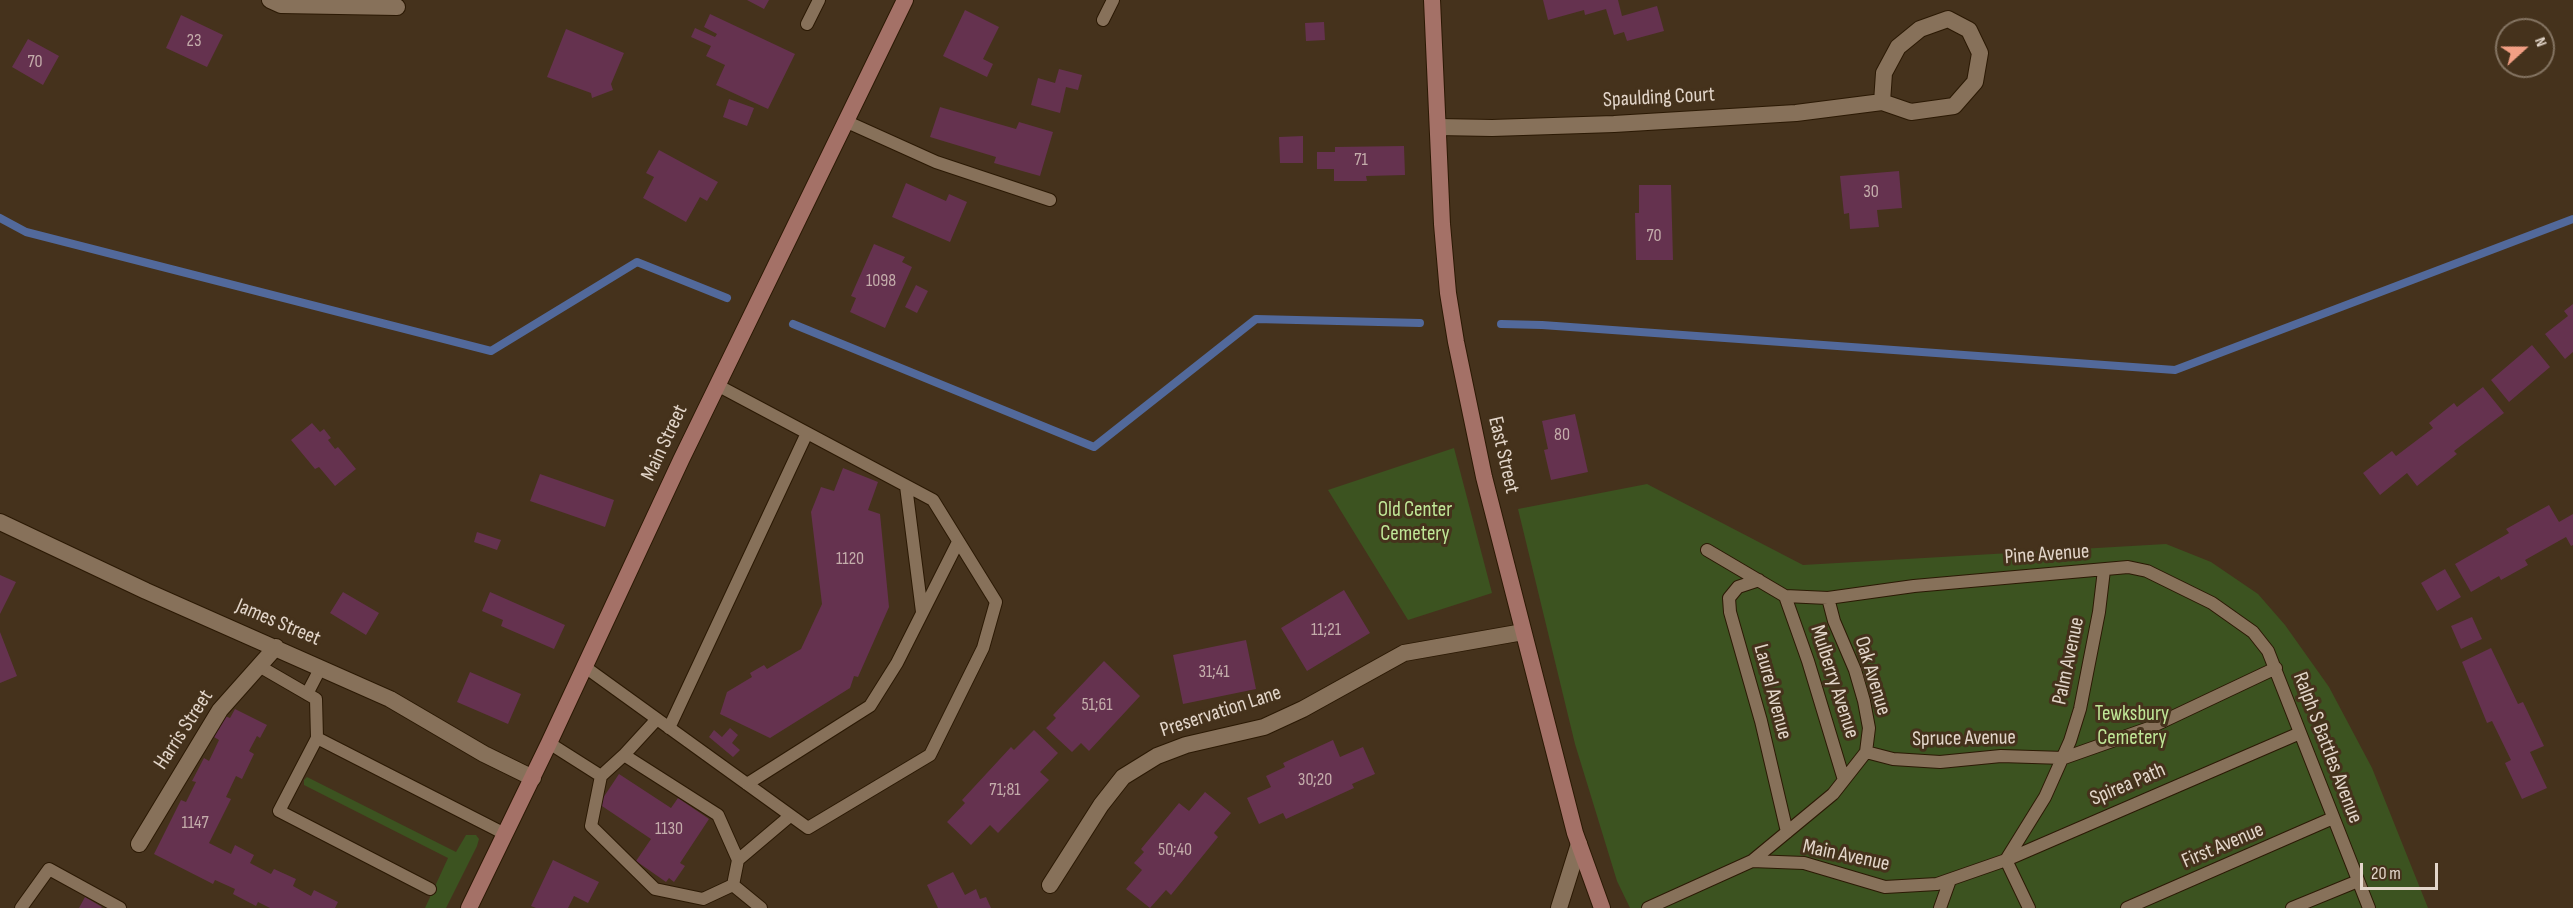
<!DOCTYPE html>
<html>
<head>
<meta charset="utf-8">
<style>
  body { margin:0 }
  #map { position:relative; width:2573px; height:908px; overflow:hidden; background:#45321c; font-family:"Sofia Sans Condensed",sans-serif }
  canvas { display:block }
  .north { position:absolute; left:2495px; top:18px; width:60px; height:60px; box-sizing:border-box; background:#45321c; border:2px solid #847462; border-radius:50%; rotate:69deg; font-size:16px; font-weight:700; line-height:24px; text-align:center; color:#e3d6ca }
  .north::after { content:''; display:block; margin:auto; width:21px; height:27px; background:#f39f84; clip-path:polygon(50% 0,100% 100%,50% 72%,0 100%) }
  .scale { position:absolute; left:2360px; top:863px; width:78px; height:27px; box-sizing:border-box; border:3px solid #e3d6ca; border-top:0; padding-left:8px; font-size:18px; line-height:21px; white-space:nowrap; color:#e3d6ca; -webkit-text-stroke:4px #45321c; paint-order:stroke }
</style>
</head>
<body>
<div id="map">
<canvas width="2573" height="908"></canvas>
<div class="north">N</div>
<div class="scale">20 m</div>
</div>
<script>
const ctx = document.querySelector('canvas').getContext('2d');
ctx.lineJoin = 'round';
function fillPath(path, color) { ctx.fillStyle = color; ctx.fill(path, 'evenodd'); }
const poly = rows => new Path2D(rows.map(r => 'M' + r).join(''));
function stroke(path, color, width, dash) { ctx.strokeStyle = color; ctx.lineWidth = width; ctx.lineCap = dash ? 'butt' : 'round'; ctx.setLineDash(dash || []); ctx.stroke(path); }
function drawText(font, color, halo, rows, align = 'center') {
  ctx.font = font + ' "Sofia Sans Condensed",sans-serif'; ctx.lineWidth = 6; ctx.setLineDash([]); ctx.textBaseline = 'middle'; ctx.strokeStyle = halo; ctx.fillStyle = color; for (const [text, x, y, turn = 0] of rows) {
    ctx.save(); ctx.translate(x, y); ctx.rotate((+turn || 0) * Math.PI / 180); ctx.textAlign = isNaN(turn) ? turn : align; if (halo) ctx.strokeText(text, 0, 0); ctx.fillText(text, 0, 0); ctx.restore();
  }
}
const green = poly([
  [1454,448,1492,593,1408,620,1328,490],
  [1647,484,1803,565,2166,544,2211,562,2258,594,2285,625,2329,687,2372,768,2428,908,1630,908,1617,881,1575,744,1518,509],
  [307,777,456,852,466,835,476,835,479,839,477,846,446,908,425,908,448,858,304,785,304,780]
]);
const stream = poly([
  [0,218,26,232,491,351,637,262,727,298],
  [793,324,1094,447,1256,319,1420,323],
  [1501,324,1542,325,2175,370,2573,219]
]);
const building = poly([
  [747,0,769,0,764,9],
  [1543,0,1618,0,1622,16,1657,6,1664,31,1627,41,1624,32,1614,35,1606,9,1585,15,1584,10,1548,20],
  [965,10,999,27,983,59,993,64,987,77,943,56],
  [710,14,795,54,768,109,716,85,725,65,706,56,711,46,691,37,695,28,715,37,717,34,704,27],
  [181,15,223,35,207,67,166,48],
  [1324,22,1325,40,1306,41,1305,23],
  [566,29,624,53,611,84,613,90,592,98,591,93,547,77],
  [28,39,59,56,43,85,12,67],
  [1059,69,1082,75,1078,90,1066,87,1060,113,1031,105,1038,78,1055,83],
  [729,99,754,108,747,126,723,117],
  [940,107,1016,129,1019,122,1053,132,1040,176,994,163,996,157,930,137],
  [1303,136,1303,163,1280,163,1279,137],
  [1404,146,1405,175,1366,176,1367,181,1334,181,1334,169,1317,169,1317,152,1335,152,1335,147],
  [659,150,718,182,707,201,700,197,686,222,643,198,654,177,646,173],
  [1899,171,1902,208,1877,210,1879,227,1850,229,1849,213,1844,214,1840,176],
  [906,183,946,201,949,194,967,202,950,242,892,217],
  [1639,185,1671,185,1673,260,1636,260,1635,213,1639,213],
  [874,244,905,257,902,262,912,267,885,328,850,312,856,298,851,296],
  [916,285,928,291,917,313,905,307],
  [2573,304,2573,352,2565,359,2545,334,2568,316,2564,311],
  [2532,345,2550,367,2509,402,2491,380],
  [2483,387,2504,413,2454,451,2457,454,2417,486,2407,473,2380,495,2363,473,2392,451,2396,456,2433,428,2429,423,2454,403,2457,407],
  [1575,414,1588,472,1551,480,1544,450,1548,449,1542,421],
  [312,423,320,432,324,429,331,438,328,440,335,449,338,447,356,469,335,486,319,467,315,469,291,440],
  [843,468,878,482,868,510,880,514,889,607,858,677,854,676,850,688,770,738,720,714,727,692,752,677,750,673,764,665,767,669,801,649,822,604,811,512,821,487,834,491],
  [540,474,614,500,605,527,530,501],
  [2549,505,2559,522,2573,514,2573,545,2571,546,2566,537,2525,560,2528,565,2501,580,2499,576,2471,592,2455,564,2509,533,2506,529],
  [477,532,501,540,497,550,474,542],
  [2445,569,2461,597,2437,611,2421,583],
  [0,575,16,582,0,614],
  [1344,590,1370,633,1307,671,1281,628],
  [343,592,379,613,366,635,330,613],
  [490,592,565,625,554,649,501,626,503,620,482,611],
  [2472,617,2482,639,2461,649,2451,626],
  [0,632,17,676,0,683],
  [1246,640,1256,689,1183,704,1173,655],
  [2491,648,2518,704,2523,702,2544,746,2530,752,2547,788,2522,799,2505,763,2511,760,2492,721,2487,723,2462,662],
  [1104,661,1140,696,1089,751,1081,743,1072,752,1046,728,1056,718,1053,715],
  [470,672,521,694,508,724,457,702],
  [235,709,267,725,260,738,257,736,249,751,254,754,242,779,236,776,226,797,231,799,209,843,231,854,235,845,254,855,250,863,271,874,274,869,296,879,293,886,311,896,314,890,338,902,335,908,270,908,258,902,256,906,233,894,235,889,215,880,213,884,154,854,181,800,186,802,196,782,192,781,204,758,209,761,219,740,214,737,225,716,230,718],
  [730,728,738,735,732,743,740,750,733,757,709,737,714,730,722,737],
  [1034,730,1058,753,1040,772,1049,780,998,833,990,825,971,845,947,822,965,803,962,800,1011,747,1014,750],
  [1333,740,1340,757,1363,747,1375,774,1352,784,1354,788,1286,819,1283,813,1259,824,1247,798,1271,787,1266,776,1285,767,1283,763],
  [619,774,671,808,678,798,709,819,680,863,685,866,674,882,669,878,666,882,636,861,651,839,599,804],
  [1205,792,1231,813,1214,833,1218,837,1171,895,1166,890,1150,908,1126,889,1142,870,1134,863,1144,852,1141,849,1179,803,1189,811],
  [553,860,599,882,588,903,574,896,568,908,536,908,531,906],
  [953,872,965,895,976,889,980,899,986,897,991,908,938,908,927,885],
  [85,897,102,907,101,908,79,908]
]);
const service = poly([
  [1103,20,1113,0],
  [807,24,819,0],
  [845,121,936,162,1050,200],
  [906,486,922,612],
  [1707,550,1785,596],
  [1759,580,1738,587,1729,598,1730,612,1761,721,1787,832],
  [1785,596,1828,598,1914,586,2128,567,2147,571,2212,603,2253,632,2268,651,2369,908],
  [1785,596,1808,661,1844,780],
  [259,666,316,699,317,738],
  [585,667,808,828,930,755,983,648,996,602,933,500,717,385],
  [307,694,321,667],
  [669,728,807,433],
  [549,743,601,776,624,755,718,815,738,860,733,885,703,899,655,889,591,826,601,776],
  [1866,752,1893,759,1940,762,2001,756,2064,758,2149,728,2276,668],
  [624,755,657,719],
  [747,784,870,706,897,663,958,542],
  [738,860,790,816],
  [2006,860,2045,797,2070,741,2080,709,2099,612,2104,570],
  [2006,860,2029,908],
  [1752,861,1833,794,1866,752,1869,728,1864,701,1855,670,1834,621,1828,598],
  [733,885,761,908],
  [430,889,279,811,317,738,505,834],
  [21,908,49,869,120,908],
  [1648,908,1752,861,1804,863,1885,887,1937,884,2006,860,2300,733],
  [1940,908,1950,880],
  [2127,908,2333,818],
  [2292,908,2358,881]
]);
const minor = poly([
  [270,0,281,5,397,7],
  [1438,127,1492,128,1614,124,1796,113,1882,102,1911,112,1954,106,1975,82,1980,53,1969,30,1948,19,1920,29,1898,47,1884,73,1882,102],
  [0,522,146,591,390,699,484,754,533,778],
  [139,844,220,710,276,647],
  [1050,885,1101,805,1123,777,1157,756,1186,745,1264,727,1303,709,1404,653,1523,632],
  [1559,908,1579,844]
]);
const secondary = poly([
  [1432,0,1442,224,1448,293,1456,342,1484,477,1575,833,1602,908],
  [469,908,549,743,681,460,905,0]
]);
const numberNames = [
  ["23",194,41],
  ["70",35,62],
  ["71",1361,160],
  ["30",1871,192],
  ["70",1654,236],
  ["1098",881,281],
  ["80",1562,435],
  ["1120",850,559],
  ["11;21",1326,630],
  ["31;41",1214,672],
  ["51;61",1097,705],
  ["30;20",1315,780],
  ["71;81",1005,790],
  ["1147",195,823],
  ["1130",669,829],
  ["50;40",1175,850]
];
const streetNames = [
  ["Spaulding Court",1659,98,-3],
  ["Main Street",665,443,-65],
  ["East Street",1503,455,77],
  ["Pine Avenue",2047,555,-4],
  ["James Street",278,623,23],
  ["Palm Avenue",2069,661,-78],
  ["Oak Avenue",1872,676,73],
  ["Mulberry Avenue",1834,682,72],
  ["Laurel Avenue",1772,692,75],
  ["Preservation Lane",1221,712,-18],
  ["Harris Street",184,730,-57],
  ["Spruce Avenue",1964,739,-1],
  ["Ralph S Battles Avenue",2327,748,69],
  ["Spirea Path",2128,785,-23],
  ["First Avenue",2223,846,-23],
  ["Main Avenue",1846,856,12]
];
const parkNames = [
  ["Old Center",1415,511],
  ["Cemetery",1415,535],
  ["Tewksbury",2132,715],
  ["Cemetery",2132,739]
];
fillPath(green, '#3c5320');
stroke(stream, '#52699b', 8);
fillPath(building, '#65324f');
stroke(service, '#2b1904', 14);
stroke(minor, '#2b1904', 18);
stroke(secondary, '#2b1904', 18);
stroke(service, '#87715a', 12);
stroke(minor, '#87715a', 16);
stroke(secondary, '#a47167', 16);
drawText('18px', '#c4adab', null, numberNames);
drawText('21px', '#e3d6ca', '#45321c', streetNames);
drawText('21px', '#c0e797', '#45321c', parkNames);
</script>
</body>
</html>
